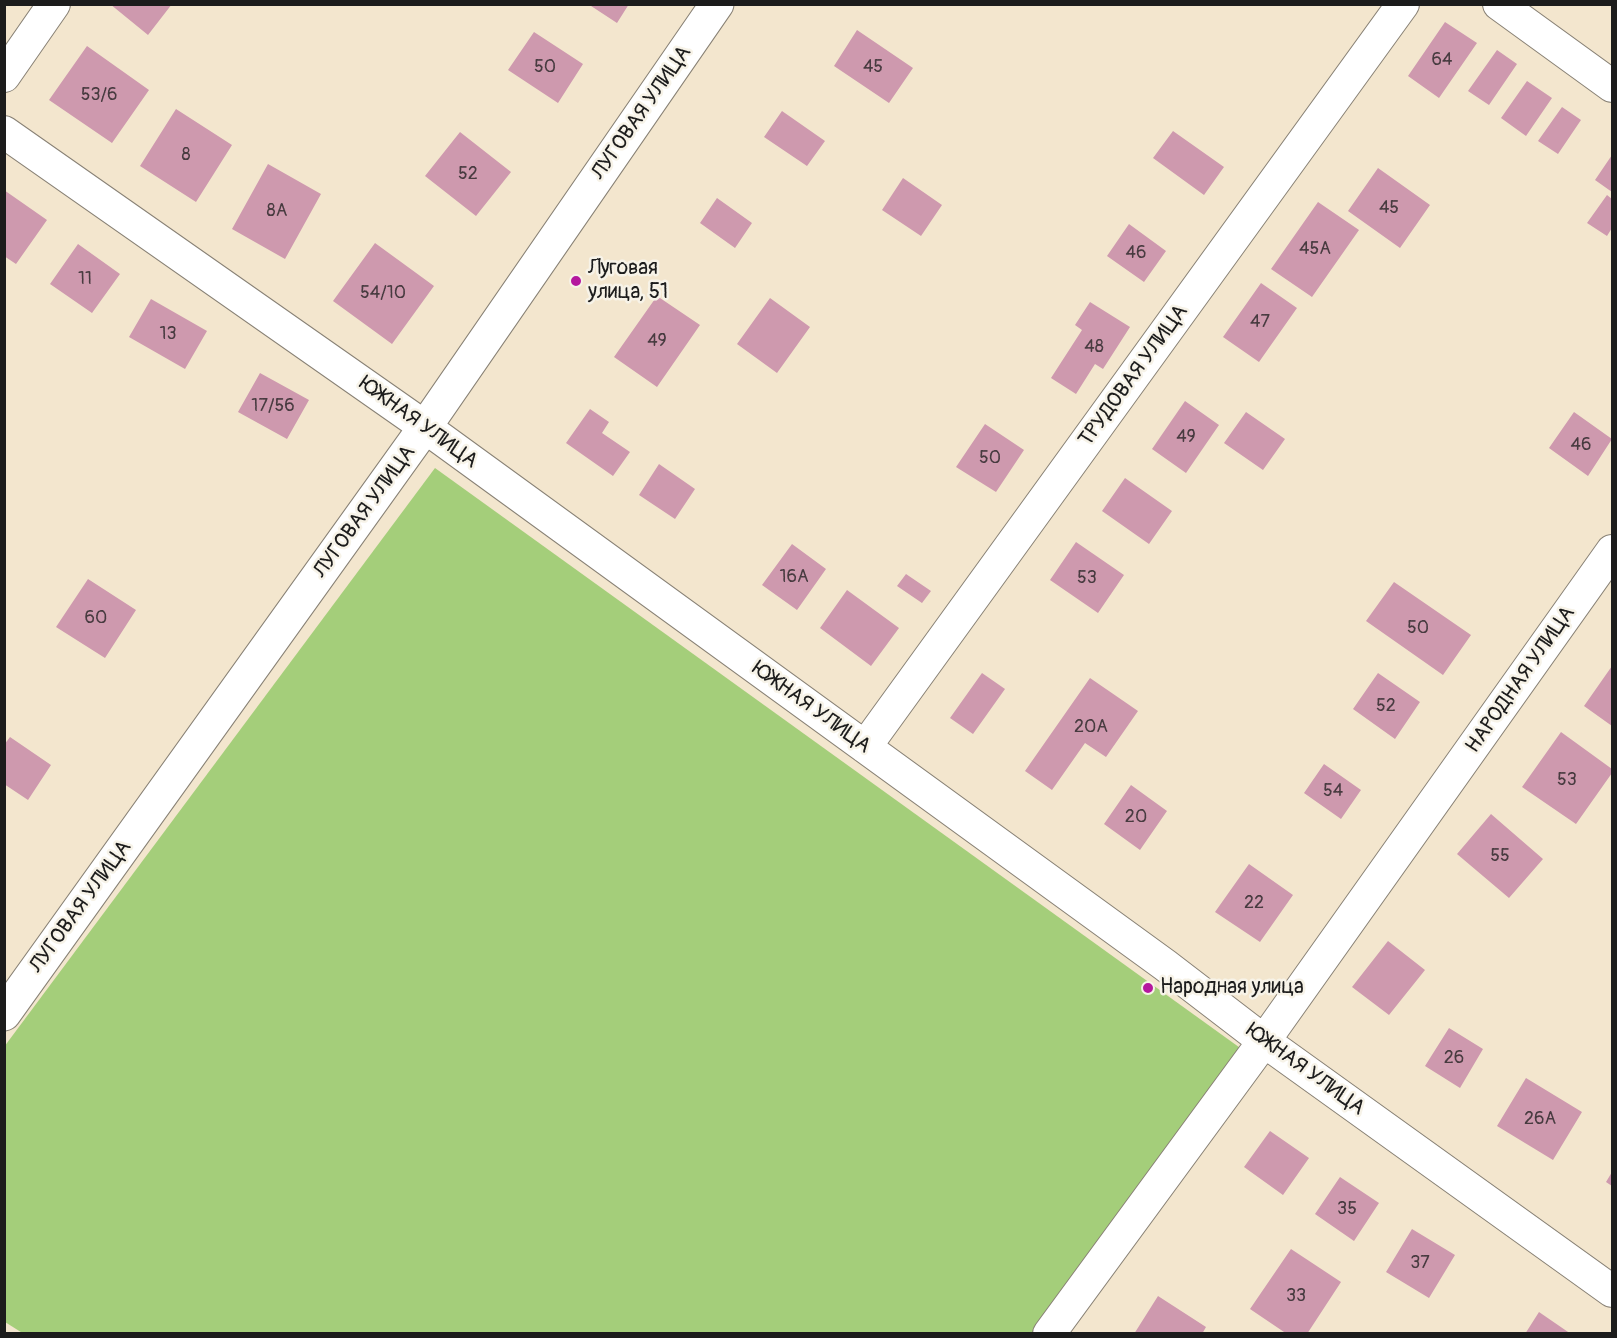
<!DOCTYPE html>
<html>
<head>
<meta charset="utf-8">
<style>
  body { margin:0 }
  #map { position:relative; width:1617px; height:1338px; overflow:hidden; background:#f3e6ce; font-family:Pangolin,sans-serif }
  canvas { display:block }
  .frame { position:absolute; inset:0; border:6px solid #1c1c1c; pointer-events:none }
</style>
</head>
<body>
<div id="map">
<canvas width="1617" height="1338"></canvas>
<div class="frame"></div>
</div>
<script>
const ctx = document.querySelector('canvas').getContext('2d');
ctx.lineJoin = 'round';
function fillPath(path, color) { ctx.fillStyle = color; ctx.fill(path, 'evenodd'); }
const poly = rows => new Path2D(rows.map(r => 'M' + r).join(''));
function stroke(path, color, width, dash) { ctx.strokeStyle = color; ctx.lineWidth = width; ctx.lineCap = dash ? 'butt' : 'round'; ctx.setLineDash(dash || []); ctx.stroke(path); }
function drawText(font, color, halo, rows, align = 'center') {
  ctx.font = font + ' Pangolin,sans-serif'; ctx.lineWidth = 5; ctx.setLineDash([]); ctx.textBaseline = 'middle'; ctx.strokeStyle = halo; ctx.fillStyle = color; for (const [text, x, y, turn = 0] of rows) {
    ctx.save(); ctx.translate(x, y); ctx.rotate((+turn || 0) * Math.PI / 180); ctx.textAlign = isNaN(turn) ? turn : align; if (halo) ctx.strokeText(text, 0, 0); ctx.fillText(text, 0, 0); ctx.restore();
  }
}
const green = poly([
  [435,468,1243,1050,1037,1333,24,1334,5,1322,4,1047]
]);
const building = poly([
  [110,4,172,4,148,35],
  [588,4,629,4,617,23],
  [1445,22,1477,43,1439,98,1408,76],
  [857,30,913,68,889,103,834,66],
  [534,32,583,64,558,103,508,70],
  [87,46,149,90,112,143,49,100],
  [1497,50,1517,64,1489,105,1468,91],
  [1527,81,1552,98,1526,136,1501,118],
  [1562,107,1581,120,1558,154,1538,141],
  [176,109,232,145,196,202,140,166],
  [782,111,825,141,807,166,764,137],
  [1173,131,1224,167,1204,195,1153,158],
  [460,132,511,172,476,216,425,176],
  [1612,155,1612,192,1595,180],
  [268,164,321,194,285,259,232,229],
  [1378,168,1430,205,1400,248,1348,211],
  [903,178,942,205,921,236,882,210],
  [4,190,47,220,16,264,4,256],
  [1607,195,1612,199,1612,228,1607,236,1587,223],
  [717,198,752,223,735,248,700,223],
  [1318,202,1359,230,1312,297,1271,269],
  [1129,224,1166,251,1144,282,1107,256],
  [375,243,434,286,392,344,333,301],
  [78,244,120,274,92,313,50,284],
  [1261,283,1297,308,1259,362,1223,337],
  [657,296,700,325,657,387,614,357],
  [770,298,810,327,777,373,737,344],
  [151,299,207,331,185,369,129,337],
  [1090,302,1130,327,1103,369,1095,364,1076,394,1051,378,1082,330,1075,325],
  [260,373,309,400,287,439,238,412],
  [1185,401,1219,425,1186,473,1152,449],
  [590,409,609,422,602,433,630,452,613,476,566,443],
  [1246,412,1285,439,1263,470,1224,443],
  [1574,412,1612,439,1588,476,1549,448],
  [985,424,1024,450,996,492,956,467],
  [659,464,695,489,675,519,639,495],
  [1125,478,1172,511,1149,544,1102,511],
  [1076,542,1124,575,1098,613,1050,580],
  [792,544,826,569,797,610,762,585],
  [906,574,931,591,922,603,897,586],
  [88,579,136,610,105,658,56,627],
  [1394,582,1471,635,1443,675,1366,621],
  [847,590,899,628,871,666,820,628],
  [1612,666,1612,726,1584,706],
  [982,673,1005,689,973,734,950,718],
  [1378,673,1420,702,1395,739,1353,709],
  [1090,678,1138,711,1106,757,1085,743,1052,790,1025,771],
  [1561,732,1612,769,1612,773,1576,824,1522,787],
  [10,737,51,765,28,800,4,784,4,745],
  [1324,764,1361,790,1341,819,1304,793],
  [1131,785,1167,811,1140,850,1104,824],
  [1491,814,1543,859,1509,898,1457,854],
  [1249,864,1293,895,1260,942,1215,912],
  [1388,941,1425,970,1389,1015,1352,987],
  [1449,1028,1483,1049,1460,1088,1425,1066],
  [1526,1078,1582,1112,1553,1160,1497,1126],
  [1270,1131,1309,1158,1283,1195,1244,1167],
  [1612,1172,1612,1186,1606,1182],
  [1340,1177,1379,1203,1354,1241,1315,1214],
  [1412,1229,1455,1255,1429,1298,1386,1272],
  [1291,1249,1341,1282,1307,1334,1287,1334,1250,1309],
  [1158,1296,1206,1327,1202,1334,1134,1334],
  [1539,1312,1571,1334,1525,1334]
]);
const minor = poly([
  [1499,4,1612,86],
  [4,76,54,4],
  [4,132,425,427,1165,965,1264,1041,1612,1291],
  [865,747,1403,4],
  [1049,1334,1264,1041,1612,551]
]);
const tertiary = poly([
  [4,1014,425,427,717,4]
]);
const markers = [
  [576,281,6,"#b5179e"],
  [1148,988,6,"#b5179e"]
];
const numberNames = [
  ["64",1442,60],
  ["50",545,67],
  ["45",873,67],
  ["53/6",99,95],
  ["8",186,155],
  ["52",468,174],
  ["45",1389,208],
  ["8А",277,211],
  ["45А",1315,249],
  ["46",1136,253],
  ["11",85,279],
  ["54/10",383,293],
  ["47",1260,322],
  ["13",168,334],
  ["49",657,341],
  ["48",1094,347],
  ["17/56",273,406],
  ["49",1186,437],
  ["46",1581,445],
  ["50",990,458],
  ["16А",794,577],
  ["53",1087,578],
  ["60",96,618],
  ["50",1418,628],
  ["52",1386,706],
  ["20А",1091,727],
  ["53",1567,780],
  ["54",1333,791],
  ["20",1136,817],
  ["55",1500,856],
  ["22",1254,903],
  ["26",1454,1058],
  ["26А",1540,1119],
  ["35",1347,1209],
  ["37",1420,1263],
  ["33",1296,1296]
];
const streetNames = [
  ["ЛУГОВАЯ УЛИЦА",642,113,-55],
  ["ТРУДОВАЯ УЛИЦА",1134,376,-54],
  ["ЮЖНАЯ УЛИЦА",418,423,36],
  ["ЛУГОВАЯ УЛИЦА",365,512,-54],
  ["НАРОДНАЯ УЛИЦА",1521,680,-55],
  ["ЮЖНАЯ УЛИЦА",811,708,36],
  ["ЛУГОВАЯ УЛИЦА",81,907,-54],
  ["ЮЖНАЯ УЛИЦА",1305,1070,36]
];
const poiNames = [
  ["Луговая",588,269],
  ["улица, 51",588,293],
  ["Народная улица",1160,988]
];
fillPath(green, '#a4ce7a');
fillPath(building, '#ce99ae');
stroke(minor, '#888175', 34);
stroke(tertiary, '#888175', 35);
stroke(minor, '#fff', 32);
stroke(tertiary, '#fff', 33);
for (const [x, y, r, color] of markers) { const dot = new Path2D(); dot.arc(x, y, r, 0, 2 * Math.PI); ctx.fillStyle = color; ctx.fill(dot); stroke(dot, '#f7f3e8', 2); }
drawText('18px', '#483b40', null, numberNames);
drawText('21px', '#1c1c1c', '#f7f3e8', streetNames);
drawText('21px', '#1c1c1c', '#f7f3e8', poiNames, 'left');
</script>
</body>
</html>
